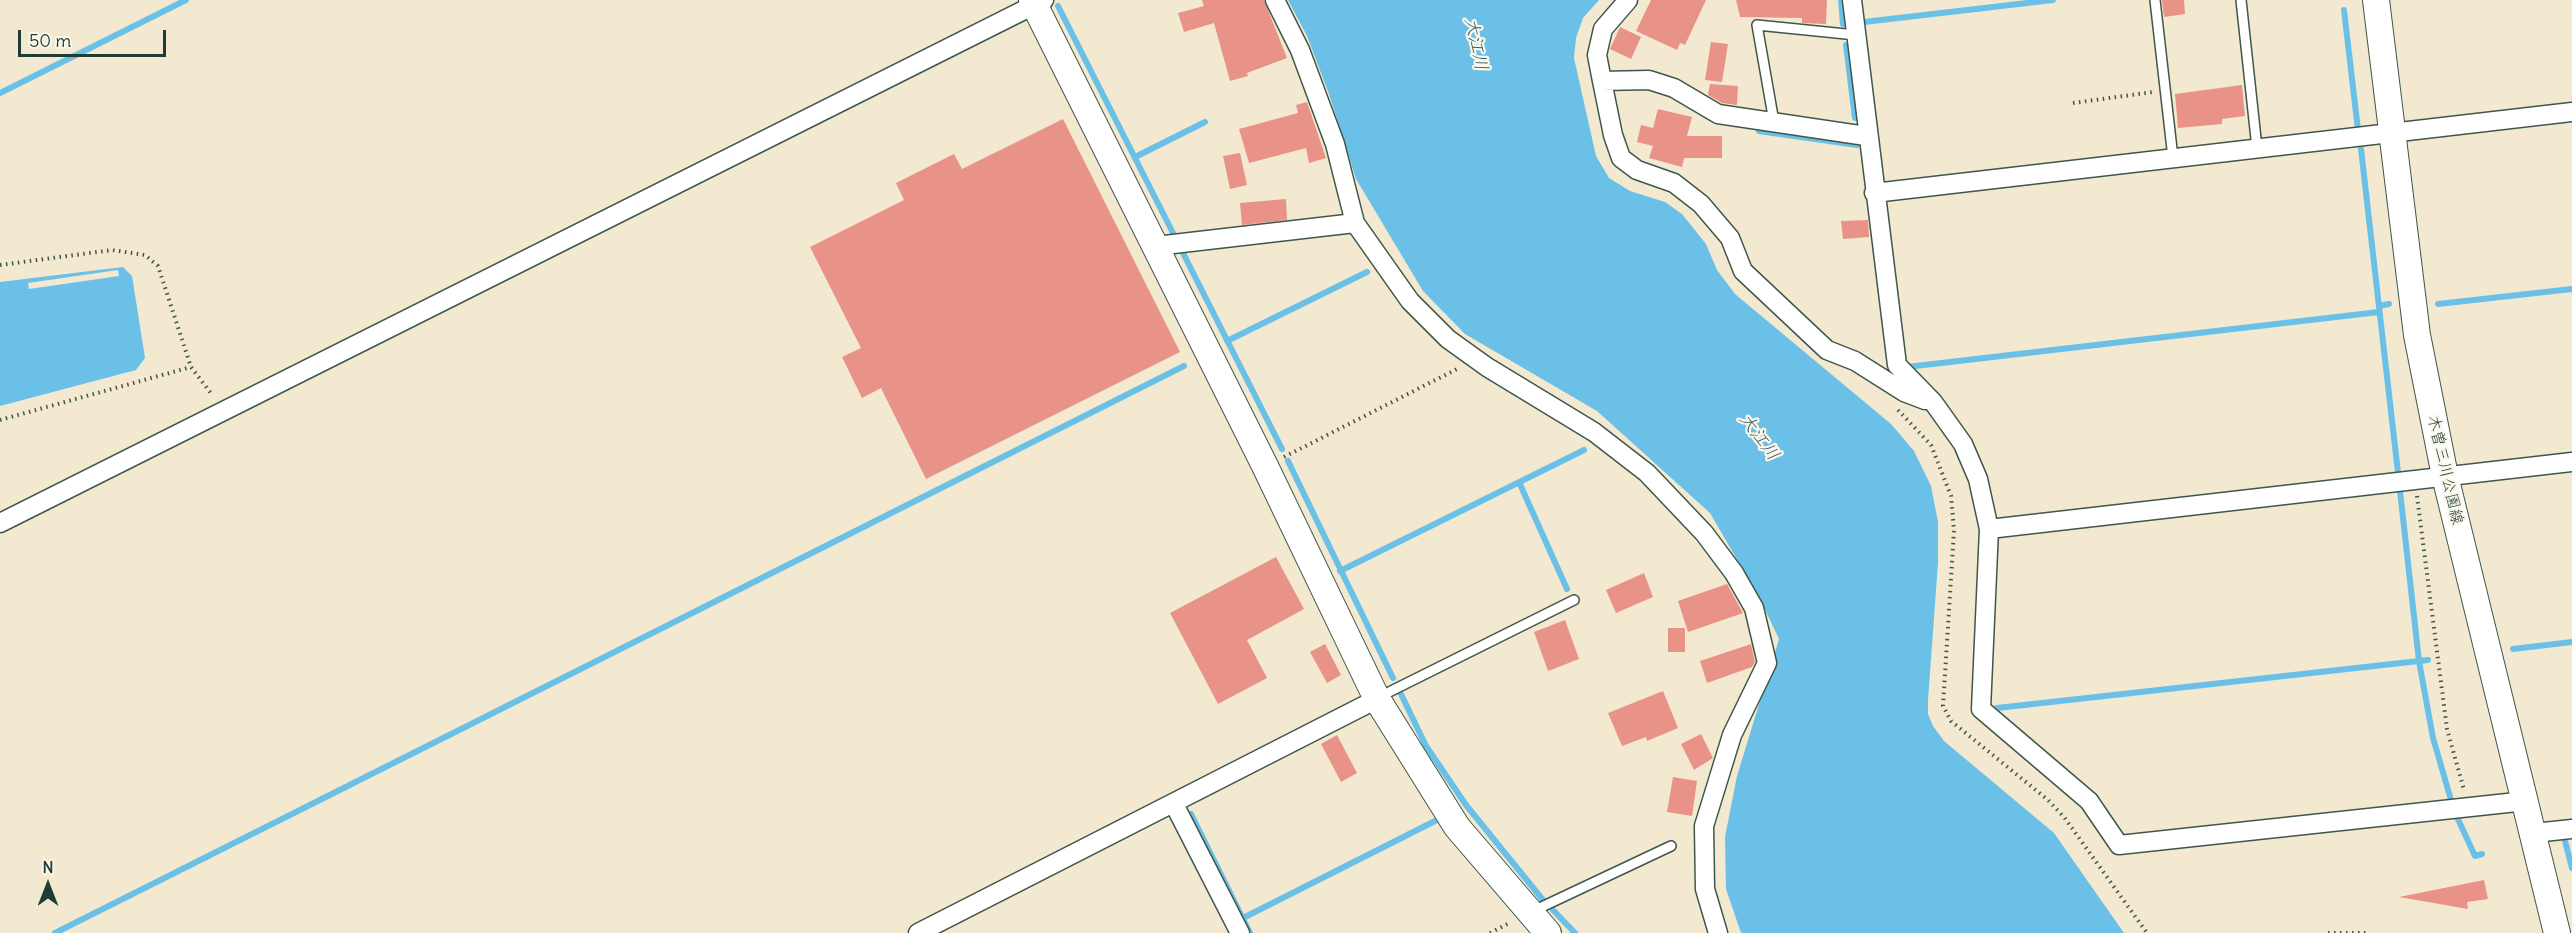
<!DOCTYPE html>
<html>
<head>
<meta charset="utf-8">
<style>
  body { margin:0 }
  #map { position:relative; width:2572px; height:933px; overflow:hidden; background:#f2e9d0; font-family:Delius,sans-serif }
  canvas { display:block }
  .north { position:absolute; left:18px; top:855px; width:60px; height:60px; -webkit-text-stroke:4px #fbf7ec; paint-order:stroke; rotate:0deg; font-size:16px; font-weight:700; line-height:24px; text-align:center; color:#1f3d34 }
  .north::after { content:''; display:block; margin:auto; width:21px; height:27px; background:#1f3d34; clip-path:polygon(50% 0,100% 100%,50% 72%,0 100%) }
  .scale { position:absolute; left:18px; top:30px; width:148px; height:27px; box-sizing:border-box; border:3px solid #1f3d34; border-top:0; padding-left:8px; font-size:18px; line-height:21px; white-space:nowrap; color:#1f3d34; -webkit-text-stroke:4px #fbf7ec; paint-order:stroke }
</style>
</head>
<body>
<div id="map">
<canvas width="2572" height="933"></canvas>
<div class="north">N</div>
<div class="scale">50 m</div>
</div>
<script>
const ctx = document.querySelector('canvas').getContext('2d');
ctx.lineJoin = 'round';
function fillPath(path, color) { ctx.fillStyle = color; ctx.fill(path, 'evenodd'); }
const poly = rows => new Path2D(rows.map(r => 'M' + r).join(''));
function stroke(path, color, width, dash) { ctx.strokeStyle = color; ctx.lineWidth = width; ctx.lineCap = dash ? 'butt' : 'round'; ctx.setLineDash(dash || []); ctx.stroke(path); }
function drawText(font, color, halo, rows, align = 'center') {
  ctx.font = font + ' Delius,"Klee One",sans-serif'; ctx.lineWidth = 4.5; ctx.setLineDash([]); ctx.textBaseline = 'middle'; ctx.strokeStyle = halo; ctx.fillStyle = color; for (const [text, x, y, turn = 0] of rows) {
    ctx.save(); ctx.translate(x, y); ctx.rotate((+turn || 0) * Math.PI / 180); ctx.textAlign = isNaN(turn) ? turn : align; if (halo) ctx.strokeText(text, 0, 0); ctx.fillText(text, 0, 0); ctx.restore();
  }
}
const water = poly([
  [1288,0,1599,0,1583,18,1576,38,1574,58,1596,156,1609,178,1630,191,1665,202,1682,214,1706,244,1717,270,1735,294,1891,424,1914,451,1931,486,1938,522,1938,563,1928,700,1928,714,1933,726,1944,741,2054,833,2124,933,1741,933,1726,889,1725,837,1737,776,1779,639,1760,599,1710,513,1597,411,1465,334,1423,291,1356,179,1329,94,1307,36],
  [123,267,132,276,145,358,136,370,0,406,0,282]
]);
const pier = poly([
  [118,270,119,276,29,289,28,283]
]);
const stream = poly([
  [1841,0,1843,24],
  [1058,6,1174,235],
  [2344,10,2358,130],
  [1864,22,2053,0],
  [1846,45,1855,118],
  [0,93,186,0],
  [1759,131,1857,145],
  [2361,149,2398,473],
  [1135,157,1205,122],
  [1183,253,1282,449],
  [2438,304,2572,289],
  [2379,306,2389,304],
  [1227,341,1367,272],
  [1907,367,2379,312],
  [1288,461,1393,678],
  [1519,482,1567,589],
  [2400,491,2419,661,2433,738,2451,800],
  [1340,571,1584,450],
  [2513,649,2572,642],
  [1400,692,1426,746,1466,805,1543,900],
  [1997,708,2428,660],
  [1191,814,1250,933],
  [2457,817,2475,856,2482,854],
  [2565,841,2572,868],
  [1553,910,1575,933],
  [1243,918,1437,820],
  [55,933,1184,366]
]);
const building = poly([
  [1202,0,1264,0,1287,58,1247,73,1248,76,1230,81,1214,23,1184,32,1178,13,1204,6],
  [1651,0,1706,0,1685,45,1680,43,1677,50,1636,31],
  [1736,0,1827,0,1826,24,1802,23,1802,18,1740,17],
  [2162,0,2184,0,2185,14,2164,17],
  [1620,27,1641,37,1631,59,1610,49],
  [1711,42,1728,44,1722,82,1705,80],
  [1710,84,1738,86,1737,105,1722,103,1708,95],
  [2242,85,2245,116,2222,119,2222,124,2178,128,2175,94],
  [1307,102,1326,158,1309,163,1306,148,1249,163,1239,129,1298,113,1296,105],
  [1658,109,1692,117,1687,136,1722,136,1722,158,1684,158,1682,167,1649,158,1653,146,1637,142,1641,125,1653,128],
  [1063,119,1180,352,926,479,881,388,862,398,842,357,861,348,810,247,904,200,896,183,954,154,962,169],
  [1240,153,1247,185,1230,189,1223,156],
  [1286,199,1287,220,1242,225,1240,203],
  [1868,220,1869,237,1843,239,1841,221],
  [1276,557,1304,609,1247,640,1267,678,1218,704,1170,613],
  [1644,573,1653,597,1616,613,1606,590],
  [1727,584,1743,613,1688,632,1678,601],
  [1565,620,1579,659,1548,671,1534,632],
  [1668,628,1685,628,1685,652,1668,652],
  [1325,644,1341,675,1327,683,1310,652],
  [1751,644,1755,662,1752,667,1707,683,1700,661],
  [1663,691,1678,728,1647,741,1646,737,1622,746,1608,713],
  [1701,734,1713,758,1694,770,1681,744],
  [1337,735,1357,773,1341,782,1321,744],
  [1673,777,1697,781,1692,816,1667,812],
  [2484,880,2488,899,2467,902,2468,909,2399,897]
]);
const path = poly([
  [2073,103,2153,92],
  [0,265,112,250,145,255,158,266,191,367,213,396],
  [1898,410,1931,445,1951,496,1954,530,1943,706,1951,721,2048,800,2064,817,2147,933],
  [0,420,191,367],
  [1284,457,1457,369],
  [2417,496,2447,729,2464,790],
  [1490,933,1511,922],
  [2328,933,2370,933]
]);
const lane = poly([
  [2155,0,2173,158],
  [2241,0,2257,148],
  [1774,122,1757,25,1856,35],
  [1379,697,1574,600],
  [1531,912,1671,846]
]);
const street = poly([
  [1275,0,1300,50,1335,144,1355,223,1410,301,1448,339,1487,367,1594,432,1647,473,1704,533,1734,573,1754,608,1767,663,1732,735,1704,826,1705,889,1718,933],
  [1628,0,1603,29,1597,55,1602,81,1649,80,1674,88,1718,114,1866,136],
  [1852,0,1897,365,1933,402,1963,444,1978,479,1989,529,2572,462],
  [1602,81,1613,135,1621,158,1637,170,1674,183,1701,204,1730,238,1743,271,1827,350,1855,361,1904,392,1925,400],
  [1874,193,2572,112],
  [1156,246,1355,223],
  [0,523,1044,0],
  [1989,529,1981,709,2089,801,2119,845,2526,801],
  [1174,804,1240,933],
  [2534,833,2572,829],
  [918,933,1377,699]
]);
const secondary = poly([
  [1032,0,1265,466,1377,699,1457,827,1548,933],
  [2376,0,2417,335,2445,476,2557,933]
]);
const streetNames = [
  ["木曽三川公園線",2445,470,77]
];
const waterNames = [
  ["大江川",1476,44,78],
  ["大江川",1759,437,53]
];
fillPath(water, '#6ac0e7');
fillPath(pier, '#f2e9d0');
stroke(stream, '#6ac0e7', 6);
fillPath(building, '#e99288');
stroke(lane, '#3f574b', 12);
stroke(street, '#3f574b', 21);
stroke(secondary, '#3f574b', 28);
stroke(path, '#3f574b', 4, [1.5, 4.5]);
stroke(lane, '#fff', 9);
stroke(street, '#fff', 18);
stroke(secondary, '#fff', 26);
drawText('16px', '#1f3d34', '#fbf7ec', streetNames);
drawText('italic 18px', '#325e61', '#fbf7ec', waterNames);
</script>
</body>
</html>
